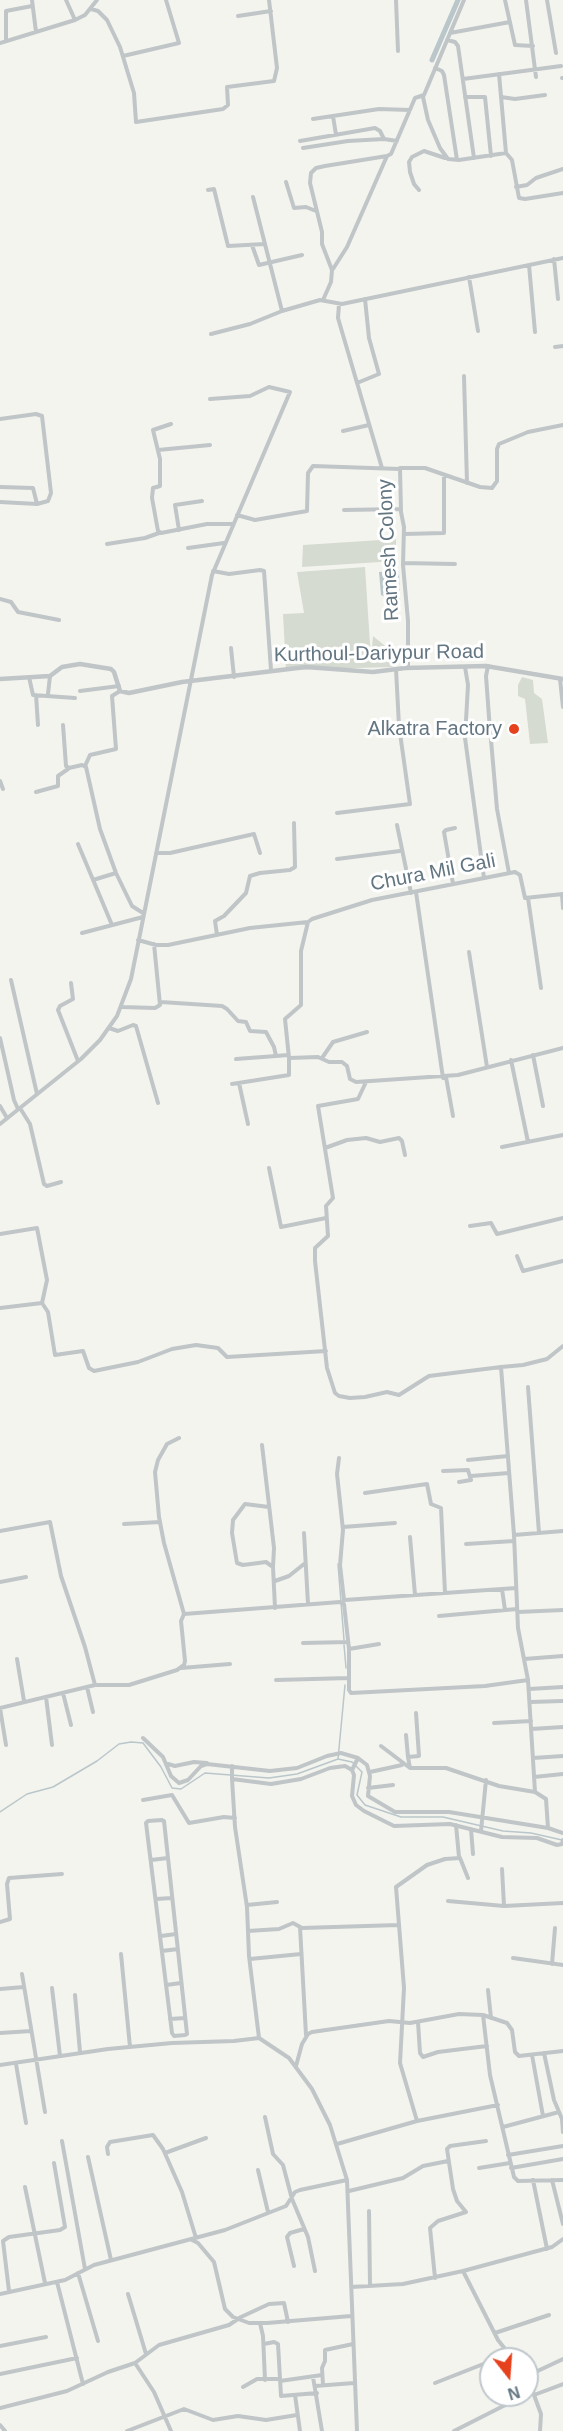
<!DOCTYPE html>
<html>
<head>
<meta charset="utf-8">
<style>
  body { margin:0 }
  #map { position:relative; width:563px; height:2431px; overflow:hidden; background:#f4f4ef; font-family:Helvetica,sans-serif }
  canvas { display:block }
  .north { position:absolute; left:479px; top:2347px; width:60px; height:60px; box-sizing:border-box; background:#fff; border:2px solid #c0c8cd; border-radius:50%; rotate:163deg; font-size:16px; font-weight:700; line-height:24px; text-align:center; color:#627581 }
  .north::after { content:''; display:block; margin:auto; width:21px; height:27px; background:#e6411d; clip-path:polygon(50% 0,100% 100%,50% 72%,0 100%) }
</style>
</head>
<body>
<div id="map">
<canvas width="563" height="2431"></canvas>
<div class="north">N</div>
</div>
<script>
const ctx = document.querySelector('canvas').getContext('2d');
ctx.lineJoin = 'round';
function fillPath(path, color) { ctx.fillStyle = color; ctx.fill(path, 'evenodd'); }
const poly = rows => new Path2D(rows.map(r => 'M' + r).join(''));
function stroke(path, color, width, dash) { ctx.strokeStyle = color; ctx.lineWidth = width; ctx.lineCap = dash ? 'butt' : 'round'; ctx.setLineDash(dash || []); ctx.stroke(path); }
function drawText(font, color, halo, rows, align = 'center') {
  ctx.font = font + ' Helvetica,sans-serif'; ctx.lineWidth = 6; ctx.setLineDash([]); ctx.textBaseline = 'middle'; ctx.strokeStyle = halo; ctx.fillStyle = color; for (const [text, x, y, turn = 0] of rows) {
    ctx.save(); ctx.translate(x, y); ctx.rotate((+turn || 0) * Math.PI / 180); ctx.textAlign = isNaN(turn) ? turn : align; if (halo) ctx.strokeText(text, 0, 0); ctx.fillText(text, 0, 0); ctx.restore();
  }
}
const green = poly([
  [396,539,396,561,302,567,303,545],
  [365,567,371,659,373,636,390,650,393,667,286,670,283,614,304,613,297,572],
  [522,677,533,680,534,693,542,699,548,743,530,744,525,699,518,696,518,685]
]);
const water = poly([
  [399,571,400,601,388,602,386,597,381,595,379,572]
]);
const stream = poly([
  [338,1564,344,1640],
  [344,1645,346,1668],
  [338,1759,345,1685],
  [0,1812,27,1794,53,1787,97,1761,119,1744,131,1742,143,1743,161,1767,172,1788,181,1789,205,1773,269,1778,297,1774,338,1759,352,1762,362,1772,357,1795,365,1805,401,1817,443,1817,503,1831,531,1833,562,1840]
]);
const canal = poly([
  [432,60,458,0]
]);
const minor = poly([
  [32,0,36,32],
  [66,0,75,20],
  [396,0,398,51],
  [505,0,515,45,533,46],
  [526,0,536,77],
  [547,0,556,53],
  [91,9,98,11,107,20,120,47,134,93,136,122,223,109,228,105,227,87,274,81,277,68,269,0],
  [238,16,271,11],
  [450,33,510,22],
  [447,40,455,42,458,46,474,158],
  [6,41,6,11,32,6],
  [0,43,75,20,85,15,97,0],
  [123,56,179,43,166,0],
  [435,68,442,71,444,75,457,160],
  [499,74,506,153],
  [562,78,563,78],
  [463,79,561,66],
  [423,97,428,120,440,148,448,159,459,160,506,153,512,160,519,198,525,199,563,193],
  [465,97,485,97,491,156],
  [501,97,515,99,545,95],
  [333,116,336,135],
  [313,119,379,109,410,110],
  [300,141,375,128,380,131,384,139,397,141],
  [303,148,348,141,384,139],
  [286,182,294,208,306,207,316,211],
  [516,187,527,185,536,178,563,169],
  [208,190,214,189,228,246,265,244],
  [419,190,414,184,410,172,409,162,412,157,424,151,445,158],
  [253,197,282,311],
  [252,245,259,265,302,255],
  [554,259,558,299],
  [529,265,535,332],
  [333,269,347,247,387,156],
  [469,277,478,331],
  [323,300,331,282,332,270,322,244,322,232,310,183,311,173,316,168,325,166,387,156,391,154,415,98,424,95,464,0],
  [339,304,338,318,382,468],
  [211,334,250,324,282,311,320,300,342,304,563,258],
  [555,347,563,346],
  [464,376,467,483],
  [357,383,379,374,369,338,365,299],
  [0,419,36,414,42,416,51,493,48,501,37,504,0,502],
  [171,424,153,430,160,459,160,486,153,488,152,498,158,531,161,533,207,524,232,524],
  [343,431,369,425],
  [158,450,210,445],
  [0,487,33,488,37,504],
  [344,510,401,509],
  [237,515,255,520,307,511,308,473,313,466,400,469],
  [179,530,175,505,202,501],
  [404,534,444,533,444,475],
  [107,544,145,538,159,533],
  [188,548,224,543],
  [403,563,455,564],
  [213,571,229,574,260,570,264,571,271,670],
  [0,599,11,602,18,612,59,620],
  [231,648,234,677],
  [488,666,486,676,489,717,497,809,509,873],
  [465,667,468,685,465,738,484,878],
  [408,668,408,621,403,565,404,527,401,512,400,468,425,468,480,487,492,488,497,481,497,449,499,444,528,432,563,425],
  [29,677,33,695,75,698],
  [560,679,563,707],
  [80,691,119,686],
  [48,694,50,676],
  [36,695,38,725],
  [63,725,66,766,69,768,82,765,86,767,100,829,116,873,132,906,143,913],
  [85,766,90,755,116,749,112,696,120,691],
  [0,781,3,789],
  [36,792,58,786,58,776,68,769],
  [337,813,410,804,399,726,396,669],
  [397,825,411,893],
  [78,844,112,925],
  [156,853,170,853,254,834,260,853],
  [337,859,400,851],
  [93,880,116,873],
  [453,884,444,832,446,830,455,828],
  [416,892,443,1078],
  [562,894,563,908],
  [563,894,525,898,520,875,515,872,372,900,312,919,308,922,301,951,301,1005,285,1019,289,1058,318,1057,329,1062,342,1062,347,1066,350,1079,356,1082,458,1075,563,1048],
  [528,898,541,988],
  [82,933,143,917],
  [217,935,215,921,224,916,246,893,250,876,260,873,290,870,295,867,294,823],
  [138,940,156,945,168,945,250,928,308,922],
  [469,952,487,1067],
  [11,980,37,1094],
  [71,983,73,999,60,1006,58,1010,78,1061],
  [161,1002,222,1006,227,1009,238,1021,246,1022,250,1031,266,1032,274,1047,276,1056,288,1055],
  [122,1007,155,1008,160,1005,154,944],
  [109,1028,118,1031,133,1025,136,1026,158,1103],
  [0,1038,14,1100,18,1109],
  [533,1055,543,1106],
  [322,1058,333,1042,367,1032],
  [236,1059,276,1056],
  [511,1060,528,1142],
  [446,1077,453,1116],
  [366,1082,358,1099,318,1106,333,1198,326,1206,328,1236,315,1248,315,1261,327,1368,335,1393,339,1396,350,1398,365,1397,387,1392,399,1395,429,1376,501,1367],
  [239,1083,248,1124],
  [232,1084,289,1075,289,1059],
  [0,1106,7,1118],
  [20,1108,30,1124,44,1184,47,1186,61,1182],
  [0,1124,81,1059,100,1040,117,1016,131,979,212,575,290,392,269,387,250,396,210,399],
  [502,1147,563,1135],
  [325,1148,347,1140,366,1138,380,1142,399,1138,402,1141,405,1155],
  [269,1168,281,1227,326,1218],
  [470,1226,491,1223,497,1234,563,1218],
  [0,1234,37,1228,47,1280,42,1303],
  [517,1256,523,1271,563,1261],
  [0,1308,42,1303,48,1312,55,1355,83,1351,89,1368,94,1371,138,1362,172,1349,196,1345,218,1348,227,1357,326,1351],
  [528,1387,539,1533],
  [179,1438,167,1444,158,1460,155,1472,159,1517,164,1543,184,1614],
  [262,1445,274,1548,273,1567],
  [339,1458,337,1474,343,1530,340,1565,344,1600],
  [468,1460,508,1456],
  [443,1471,468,1470,471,1480,459,1482],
  [471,1476,509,1473],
  [365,1493,427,1484,431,1504,441,1508,445,1593],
  [269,1507,245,1504,233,1520,232,1533,237,1563,243,1565,266,1562,273,1567,275,1608],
  [124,1524,160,1522],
  [343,1527,395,1523],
  [0,1531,50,1522,61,1576,85,1647,95,1685],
  [304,1533,308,1604],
  [514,1535,563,1531],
  [410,1537,415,1595],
  [466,1544,514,1541],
  [275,1581,289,1576,304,1564],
  [0,1582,26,1577],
  [502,1589,505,1610],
  [345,1600,516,1588],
  [518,1612,563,1610],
  [439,1616,517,1609],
  [303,1643,348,1642],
  [349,1649,379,1644],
  [17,1659,24,1701],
  [524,1659,563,1656],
  [181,1668,230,1664],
  [276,1680,349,1678],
  [87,1687,93,1712],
  [529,1689,563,1687],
  [63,1693,71,1725],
  [46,1697,52,1745],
  [530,1702,563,1701],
  [0,1708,95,1685,129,1685,177,1670,184,1665,185,1661,181,1621,184,1614,340,1602,344,1604,349,1649,349,1690,351,1693,485,1686,528,1680],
  [0,1708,6,1745],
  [494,1723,531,1721],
  [531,1729,563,1727],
  [406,1735,408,1757],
  [143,1738,163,1757,171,1776,179,1783,188,1780,201,1766,207,1764,270,1771,297,1768,327,1756,341,1753,358,1758,367,1765,370,1776,368,1796,395,1812,449,1812,548,1828],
  [381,1746,410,1768,446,1768,499,1786,535,1792,528,1680,518,1628,514,1535,501,1367,523,1365,547,1359,563,1346],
  [533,1758,563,1756],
  [168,1764,175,1766,194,1762,207,1763],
  [232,1766,232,1779,271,1784,301,1779,330,1768,345,1766,352,1770,354,1775,352,1796,356,1805,364,1811,394,1826,450,1824,502,1837,537,1838,557,1845,562,1844,563,1840],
  [410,1768,408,1757,419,1756,416,1713],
  [352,1770,358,1758],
  [370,1772,402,1765],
  [534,1777,563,1774],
  [232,1779,235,1827,247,1907,249,1956,259,2038],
  [368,1788,393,1785],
  [535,1792,546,1799,548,1828,563,1833],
  [143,1800,172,1795,189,1823,224,1817,235,1818],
  [162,1820,164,1821,187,2034,185,2035,174,2036,172,2033,146,1823,148,1821,162,1820],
  [456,1825,459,1857],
  [471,1829,473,1854],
  [481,1831,486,1780],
  [151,1860,168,1858],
  [502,1869,504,1906],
  [156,1899,172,1898],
  [448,1901,504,1906,563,1903],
  [247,1905,277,1902],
  [0,1922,10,1919,7,1884,9,1878,62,1874],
  [300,1927,306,2035],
  [248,1931,279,1929,293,1923,302,1928,398,1925],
  [161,1936,176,1934],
  [162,1951,178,1949],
  [121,1954,130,2047],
  [513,1958,563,1965],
  [250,1959,301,1954],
  [552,1964,555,1928],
  [22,1974,45,2112],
  [166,1985,181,1983],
  [52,1988,60,2056],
  [0,1989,24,1987],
  [488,1990,491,2018],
  [75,1995,80,2052],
  [483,2015,490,2075,514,2177,518,2181,563,2180],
  [170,2019,185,2018],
  [418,2022,420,2053,423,2057,438,2052,487,2046],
  [0,2033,31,2031],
  [544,2053,554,2100,562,2119,563,2132],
  [532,2055,543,2116],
  [16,2064,26,2123],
  [0,2065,108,2049,172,2043,234,2041,259,2038,289,2058,312,2089,330,2125,347,2180,357,2431],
  [296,2066,302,2044,308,2034,312,2032,389,2021,410,2023,459,2014,483,2015,507,2023,512,2030,515,2052,519,2056,563,2051],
  [265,2117,273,2154,283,2165,292,2199,308,2237,315,2271],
  [417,2121,400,2063,404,1988,396,1887,427,1865,445,1859,460,1858,468,1878],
  [503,2127,559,2112],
  [62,2141,85,2269],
  [337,2144,417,2121,498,2105],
  [165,2153,206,2138],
  [108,2154,107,2147,110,2142,153,2135,163,2149,182,2192,196,2238],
  [508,2155,563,2146],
  [88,2157,111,2260],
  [479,2168,510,2163],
  [511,2168,563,2159],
  [258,2170,268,2212],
  [533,2180,547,2249],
  [552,2180,563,2224],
  [25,2187,45,2283],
  [349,2191,403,2178,423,2166,448,2161],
  [369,2211,370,2286],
  [192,2240,198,2243,214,2262,225,2309,233,2317,249,2323,267,2323,351,2316],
  [294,2266,287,2237,290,2233,304,2229],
  [463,2271,552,2247,563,2239],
  [78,2273,98,2341],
  [435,2278,430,2228,438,2221,466,2212,457,2201,453,2189,447,2149,450,2146,486,2141],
  [57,2282,83,2384],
  [351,2287,403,2284,463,2271,498,2340,513,2359],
  [9,2291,3,2241,9,2237,60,2230,65,2227,54,2163],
  [0,2294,65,2280,94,2265,225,2230,286,2206,295,2192,300,2190,347,2180],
  [128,2294,146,2354],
  [260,2323,263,2336,265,2380],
  [495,2333,549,2315],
  [264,2344,274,2342,278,2344,281,2396,317,2393],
  [0,2346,46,2337],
  [497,2359,509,2355],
  [135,2363,154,2392,171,2431],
  [0,2374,77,2358],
  [527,2376,541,2414,540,2431],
  [527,2376,563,2359],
  [313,2377,322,2431],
  [280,2381,322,2375],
  [435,2383,491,2361],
  [323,2385,322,2368,325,2361,325,2350,353,2344],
  [315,2386,354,2383],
  [243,2387,257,2379,280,2379],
  [527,2393,533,2390],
  [295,2395,300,2431],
  [534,2395,563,2384],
  [0,2408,67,2391,108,2372,135,2363,159,2345,229,2325,241,2317,269,2304,284,2303,288,2322],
  [0,2425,5,2431],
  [127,2431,184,2409,213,2420,238,2416,266,2420,297,2415],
  [454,2431,525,2395]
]);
const tertiary = poly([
  [0,679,50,676,62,667,80,664,111,669,114,672,120,691,129,693,182,682,306,667,373,672,405,668,486,666,563,679]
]);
const markers = [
  [514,729,6,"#e6411d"]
];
const streetNames = [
  ["Ramesh Colony",389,550,-93],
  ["Kurthoul-Dariypur Road",379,654,-1],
  ["Chura Mil Gali",433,873,-11]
];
const poiNames = [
  ["Alkatra Factory",502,729]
];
fillPath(green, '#d5dbd0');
fillPath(water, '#b9c6ca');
stroke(stream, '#b9c6ca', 1.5);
stroke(canal, '#b9c6ca', 5);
stroke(minor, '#c0c5c7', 4);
stroke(tertiary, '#c0c5c7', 4.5);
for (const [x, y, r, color] of markers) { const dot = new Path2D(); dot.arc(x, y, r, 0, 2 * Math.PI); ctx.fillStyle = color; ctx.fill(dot); stroke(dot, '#fff', 2); }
drawText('20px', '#627581', '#fff', streetNames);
drawText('20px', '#627581', '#fff', poiNames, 'right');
</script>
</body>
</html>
